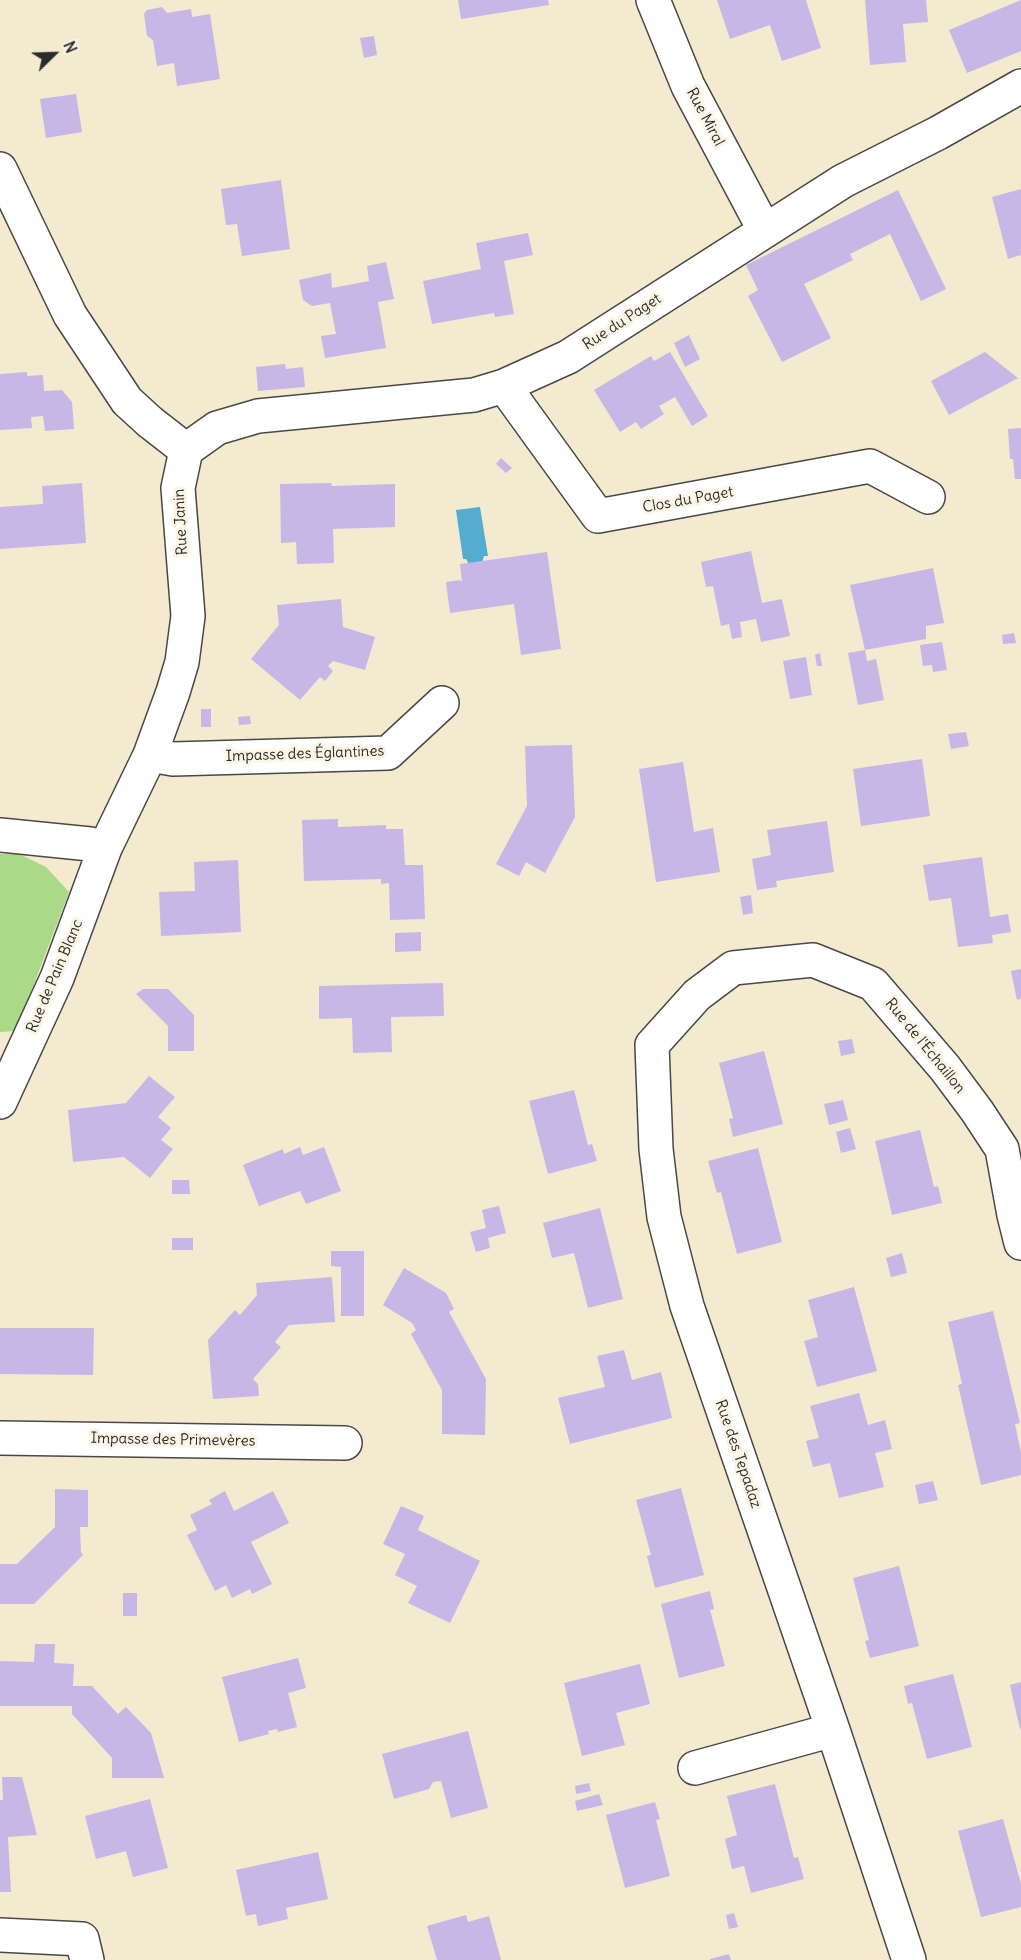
<!DOCTYPE html>
<html>
<head>
<meta charset="utf-8">
<style>
  body { margin:0 }
  #map { position:relative; width:1021px; height:1960px; overflow:hidden; background:#f3ead0; font-family:Delius,sans-serif }
  canvas { display:block }
  .north { position:absolute; left:24px; top:24px; width:60px; height:60px; -webkit-text-stroke:4px #fcf5e5; paint-order:stroke; rotate:67deg; font-size:16px; font-weight:700; line-height:24px; text-align:center; color:#2b2b2b }
  .north::after { content:''; display:block; margin:auto; width:21px; height:27px; background:#2b2b2b; clip-path:polygon(50% 0,100% 100%,50% 72%,0 100%) }
</style>
</head>
<body>
<div id="map">
<canvas width="1021" height="1960"></canvas>
<div class="north">N</div>
</div>
<script>
const ctx = document.querySelector('canvas').getContext('2d');
ctx.lineJoin = 'round';
function fillPath(path, color) { ctx.fillStyle = color; ctx.fill(path, 'evenodd'); }
const poly = rows => new Path2D(rows.map(r => 'M' + r).join(''));
function stroke(path, color, width, dash) { ctx.strokeStyle = color; ctx.lineWidth = width; ctx.lineCap = dash ? 'butt' : 'round'; ctx.setLineDash(dash || []); ctx.stroke(path); }
function drawText(font, color, halo, rows, align = 'center') {
  ctx.font = font + ' Delius,sans-serif'; ctx.lineWidth = 6; ctx.setLineDash([]); ctx.textBaseline = 'middle'; ctx.strokeStyle = halo; ctx.fillStyle = color; for (const [text, x, y, turn = 0] of rows) {
    ctx.save(); ctx.translate(x, y); ctx.rotate((+turn || 0) * Math.PI / 180); ctx.textAlign = isNaN(turn) ? turn : align; if (halo) ctx.strokeText(text, 0, 0); ctx.fillText(text, 0, 0); ctx.restore();
  }
}
const green = poly([
  [0,854,19,854,46,867,69,892,16,1031,0,1032]
]);
const water = poly([
  [480,507,488,556,484,556,482,563,469,564,466,559,463,559,456,510]
]);
const building = poly([
  [458,0,548,0,549,5,461,19],
  [717,0,806,0,821,48,782,61,770,25,730,39],
  [865,0,926,0,928,22,903,24,906,62,870,65],
  [1021,0,1021,51,967,73,949,30],
  [162,7,167,13,191,9,192,17,210,14,220,79,177,86,174,63,157,66,153,40,147,36,144,14,147,10],
  [374,36,377,55,364,58,360,38],
  [76,94,82,132,46,138,40,99],
  [281,180,290,249,242,256,237,224,226,225,221,189],
  [1021,189,1021,255,1008,259,992,197],
  [898,190,946,289,921,301,890,234,850,254,853,260,804,284,831,338,782,362,748,296,758,290,746,265],
  [528,233,533,255,504,261,514,314,495,317,494,313,432,324,423,281,481,269,476,243],
  [386,262,394,299,378,302,386,348,325,358,321,336,336,334,330,303,312,306,303,300,299,280,331,273,332,288,369,281,367,266],
  [689,335,700,359,685,367,674,343],
  [670,352,708,416,692,426,675,397,659,406,664,414,641,429,636,422,620,432,594,390,651,356,654,361],
  [985,352,1018,378,949,415,931,381],
  [285,364,286,369,303,367,305,387,258,391,256,367],
  [27,372,27,376,43,375,44,391,62,390,72,402,74,429,45,431,43,416,31,417,32,428,0,430,0,374],
  [1021,428,1021,479,1015,479,1013,459,1010,459,1008,429],
  [501,458,512,468,506,473,496,464],
  [82,483,86,543,0,549,0,507,43,504,42,486],
  [331,483,332,486,395,484,395,527,333,529,334,563,297,564,296,542,281,543,280,484],
  [751,551,762,603,782,599,790,636,761,642,756,619,740,622,742,637,732,639,729,624,721,626,713,586,706,587,701,562],
  [547,552,561,649,521,655,514,604,450,613,446,582,460,580,462,582,460,564],
  [933,568,944,623,926,626,926,639,865,650,867,661,876,659,884,700,858,705,848,653,865,650,850,585],
  [341,599,343,627,375,637,365,670,333,661,328,666,333,671,325,681,320,677,300,700,251,659,279,625,277,605],
  [1014,633,1016,643,1003,644,1002,635],
  [942,642,947,670,933,672,932,665,923,666,920,645],
  [820,653,822,666,817,666,815,655],
  [806,657,812,695,790,699,783,661],
  [201,709,211,709,211,727,201,727],
  [250,716,251,724,239,725,238,717],
  [966,732,969,746,951,749,948,734],
  [572,745,575,817,545,873,526,862,519,876,496,864,527,806,525,746],
  [922,759,930,816,861,826,853,769],
  [683,762,694,832,713,828,720,872,656,882,639,769],
  [338,819,338,827,386,825,386,829,403,829,405,865,423,865,425,919,390,920,389,883,381,884,381,879,304,881,302,820],
  [827,821,834,872,776,881,777,887,757,890,752,859,771,855,767,830],
  [982,857,990,917,1008,914,1011,932,992,935,993,943,958,947,951,898,929,901,923,865],
  [238,860,241,932,161,936,159,892,195,891,194,862],
  [751,895,753,913,743,915,740,897],
  [421,932,421,951,395,952,395,933],
  [1021,969,1021,999,1017,1000,1011,971],
  [443,983,444,1016,391,1017,392,1052,353,1053,352,1018,319,1019,319,986],
  [143,989,168,989,194,1015,194,1051,168,1051,168,1026,136,994],
  [852,1039,855,1053,841,1056,838,1041],
  [764,1051,783,1124,733,1137,729,1119,733,1118,719,1063],
  [149,1076,175,1097,158,1117,171,1128,161,1140,173,1149,150,1178,124,1157,73,1162,68,1110,126,1103],
  [574,1090,588,1145,592,1144,597,1161,548,1174,529,1101],
  [843,1100,848,1120,829,1125,824,1104],
  [850,1128,856,1149,841,1153,836,1132],
  [920,1130,934,1187,938,1186,942,1203,892,1215,875,1141],
  [300,1147,303,1155,324,1147,341,1191,306,1204,300,1191,259,1206,243,1165,283,1149,284,1154],
  [758,1148,782,1242,737,1254,721,1192,717,1193,708,1161],
  [172,1180,189,1180,190,1194,172,1194],
  [499,1206,506,1233,488,1238,490,1248,476,1252,470,1232,486,1228,482,1210],
  [600,1208,623,1299,588,1308,574,1253,552,1258,543,1223],
  [172,1238,193,1238,193,1250,172,1250],
  [331,1251,364,1251,364,1316,341,1316,341,1267,331,1266],
  [902,1253,907,1273,891,1277,886,1258],
  [404,1268,446,1293,454,1309,449,1312,486,1379,485,1435,442,1434,442,1390,411,1334,416,1330,412,1323,383,1305],
  [332,1277,335,1322,289,1325,275,1342,281,1347,253,1379,258,1384,259,1396,213,1399,208,1340,235,1310,240,1315,257,1295,256,1283],
  [854,1287,877,1371,817,1387,804,1341,818,1337,808,1300],
  [993,1311,1020,1423,1015,1424,1021,1453,1021,1475,981,1485,958,1385,962,1384,948,1322],
  [0,1328,94,1328,93,1375,0,1374],
  [624,1350,632,1380,661,1372,672,1418,570,1444,558,1398,605,1387,597,1356],
  [859,1393,868,1425,885,1420,892,1449,875,1453,884,1487,839,1498,830,1463,813,1467,806,1441,819,1438,810,1406],
  [933,1481,938,1500,919,1504,915,1485],
  [681,1488,704,1575,655,1588,647,1556,651,1555,636,1500],
  [55,1489,88,1490,88,1527,80,1527,81,1552,83,1555,34,1604,0,1604,0,1564,17,1564,55,1527],
  [225,1491,234,1511,273,1491,289,1523,251,1542,272,1584,252,1594,250,1589,232,1598,226,1585,215,1591,187,1535,197,1530,190,1515,212,1504,209,1500],
  [401,1506,424,1516,418,1530,480,1561,450,1623,408,1603,417,1586,395,1575,405,1554,383,1544],
  [899,1566,919,1646,870,1658,865,1641,869,1640,853,1578],
  [710,1591,714,1609,710,1610,725,1666,679,1678,661,1604],
  [123,1593,137,1593,137,1616,123,1616],
  [35,1644,55,1644,54,1663,74,1664,73,1686,92,1686,118,1714,126,1707,151,1733,164,1778,112,1778,112,1758,72,1714,72,1706,0,1706,0,1661,34,1662],
  [298,1658,306,1688,288,1693,297,1727,278,1732,277,1729,268,1731,269,1734,239,1742,222,1677],
  [640,1664,650,1704,616,1713,625,1745,582,1756,564,1683],
  [953,1674,972,1747,927,1759,912,1703,908,1704,904,1686],
  [1021,1682,1021,1729,1020,1729,1010,1685],
  [468,1731,488,1808,451,1818,441,1781,433,1782,429,1789,394,1799,382,1754],
  [2,1777,22,1777,37,1835,8,1837,11,1892,0,1892,0,1800,3,1800],
  [589,1783,591,1791,576,1794,575,1786],
  [775,1784,794,1858,798,1857,804,1879,751,1893,744,1866,732,1869,725,1839,737,1835,727,1796],
  [599,1794,603,1805,577,1811,575,1801],
  [150,1799,168,1868,133,1877,126,1851,96,1859,85,1816],
  [655,1802,660,1819,656,1820,670,1876,625,1888,606,1815],
  [1003,1819,1021,1884,1021,1907,981,1917,958,1831],
  [318,1852,328,1899,286,1908,288,1919,258,1926,256,1914,246,1916,236,1870],
  [734,1913,738,1927,729,1929,726,1915],
  [466,1915,468,1922,489,1916,501,1960,437,1960,427,1926],
  [729,1954,731,1960,710,1960,710,1959]
]);
const minor = poly([
  [653,0,688,86,757,216,766,229],
  [0,169,70,315,127,401,150,422,186,450,178,488,188,616,182,662,173,692,150,755,105,848,57,978,0,1102],
  [504,386,598,516,870,466,928,497],
  [186,450,217,428,258,416,474,395,504,386,568,357,843,181,938,133,1021,86],
  [150,755,173,759,388,753,442,703],
  [0,835,90,844,105,848],
  [0,1438,345,1443],
  [695,1768,833,1730],
  [0,1935,82,1939,87,1960],
  [909,1960,833,1730,687,1306,664,1217,656,1149,652,1045,697,995,733,968,813,960,873,984,945,1068,977,1111,1002,1149,1014,1215,1021,1243]
]);
const streetNames = [
  ["Rue Miral",705,117,62],
  ["Rue du Paget",622,322,-33],
  ["Clos du Paget",688,500,-10],
  ["Rue Janin",181,522,-93],
  ["Impasse des Églantines",305,754,-2],
  ["Rue de Pain Blanc",55,976,-67],
  ["Rue de l'Échaillon",925,1046,51],
  ["Impasse des Primevères",173,1440,1],
  ["Rue des Tepadaz",738,1454,71]
];
fillPath(green, '#aad987');
fillPath(water, '#52add0');
fillPath(building, '#c7b7e6');
stroke(minor, '#494844', 36);
stroke(minor, '#fff', 33);
drawText('15px', '#2b2b2b', '#fcf5e5', streetNames);
</script>
</body>
</html>
